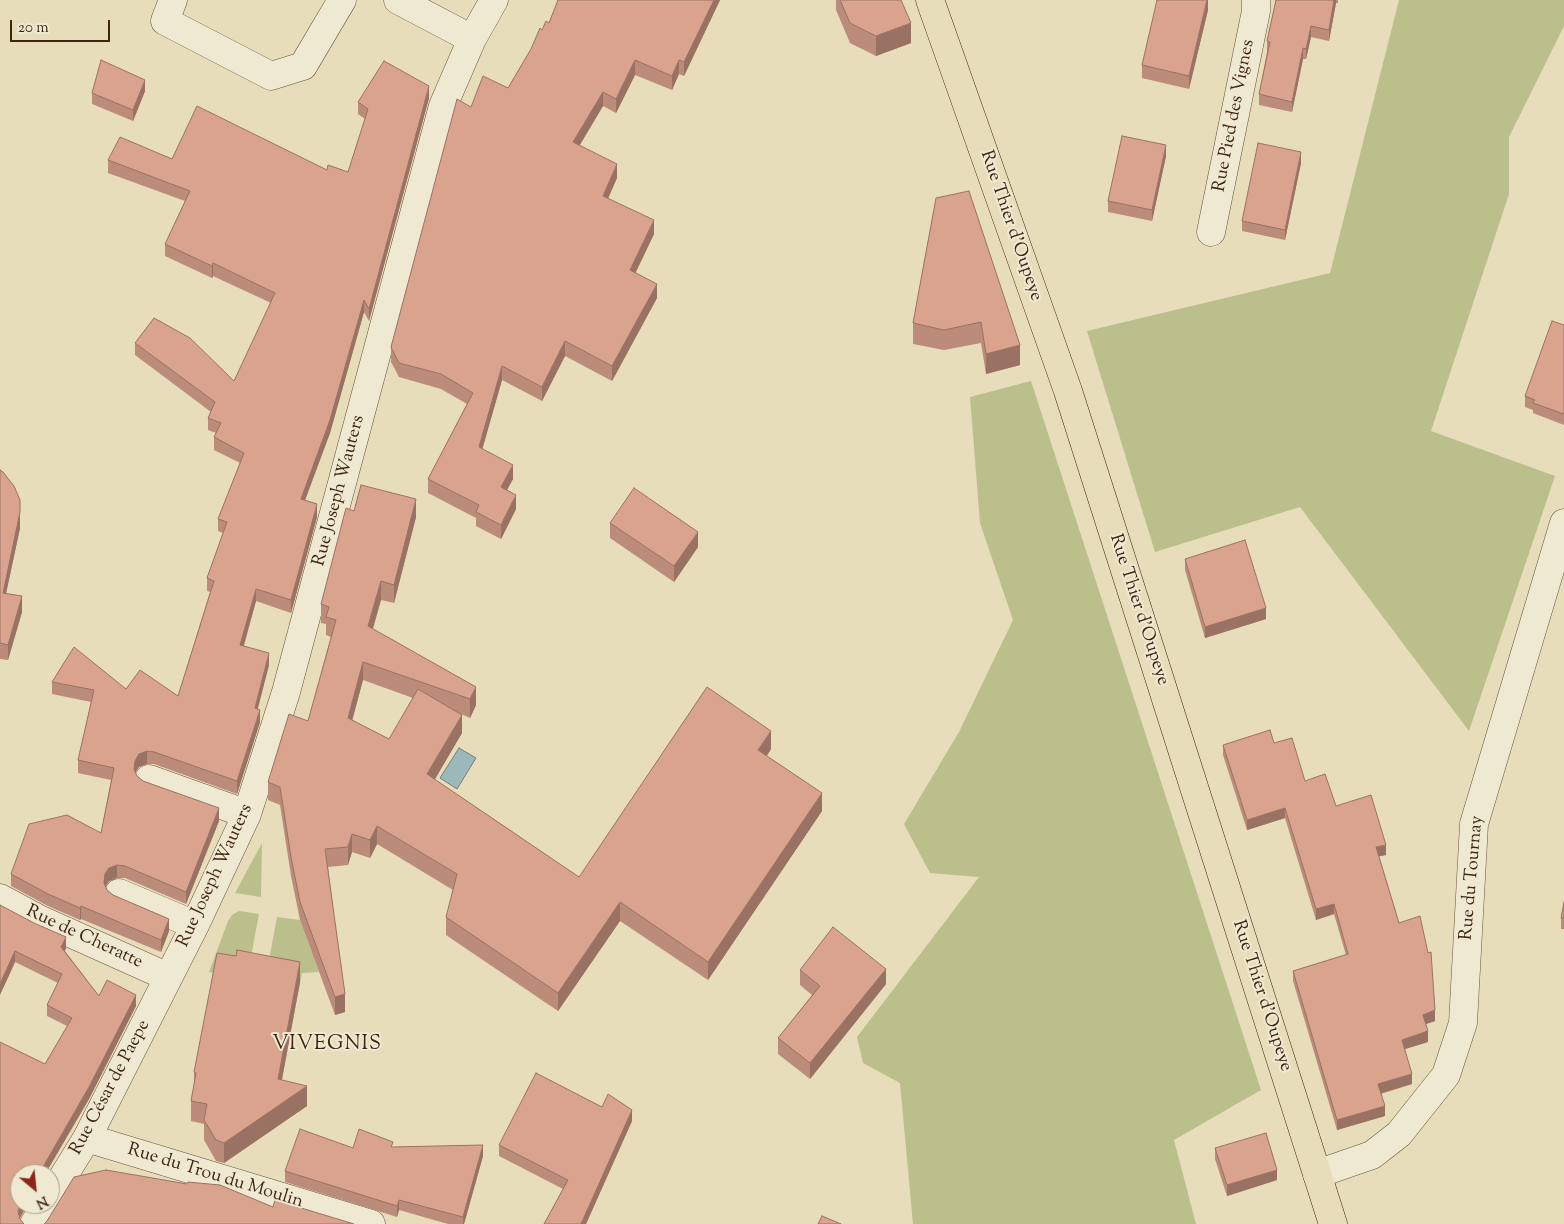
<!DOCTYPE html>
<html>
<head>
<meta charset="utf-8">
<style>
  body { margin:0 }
  #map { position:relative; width:1564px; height:1224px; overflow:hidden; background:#e8ddba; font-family:"Sorts Mill Goudy",serif }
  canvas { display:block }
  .north { position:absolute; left:10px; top:1164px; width:50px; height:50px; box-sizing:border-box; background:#f0e9d2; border:1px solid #a99b85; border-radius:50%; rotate:152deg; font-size:14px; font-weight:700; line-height:20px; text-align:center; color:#3e2512 }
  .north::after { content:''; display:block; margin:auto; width:18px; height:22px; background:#8f2418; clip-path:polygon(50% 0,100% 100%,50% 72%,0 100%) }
  .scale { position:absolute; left:10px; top:20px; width:100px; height:22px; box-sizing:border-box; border:2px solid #3e2512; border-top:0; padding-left:6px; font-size:15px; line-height:18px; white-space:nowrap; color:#3e2512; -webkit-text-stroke:4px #f0e9d2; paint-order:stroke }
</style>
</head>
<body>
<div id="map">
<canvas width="1564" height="1224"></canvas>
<div class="north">N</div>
<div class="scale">20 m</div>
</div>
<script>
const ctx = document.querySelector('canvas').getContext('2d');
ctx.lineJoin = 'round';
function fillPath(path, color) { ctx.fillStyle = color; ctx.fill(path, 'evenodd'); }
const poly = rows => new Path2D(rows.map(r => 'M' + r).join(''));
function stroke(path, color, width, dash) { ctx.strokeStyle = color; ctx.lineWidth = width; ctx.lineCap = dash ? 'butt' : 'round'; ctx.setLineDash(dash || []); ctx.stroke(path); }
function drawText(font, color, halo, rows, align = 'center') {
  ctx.font = font + ' "Sorts Mill Goudy",serif'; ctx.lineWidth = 4; ctx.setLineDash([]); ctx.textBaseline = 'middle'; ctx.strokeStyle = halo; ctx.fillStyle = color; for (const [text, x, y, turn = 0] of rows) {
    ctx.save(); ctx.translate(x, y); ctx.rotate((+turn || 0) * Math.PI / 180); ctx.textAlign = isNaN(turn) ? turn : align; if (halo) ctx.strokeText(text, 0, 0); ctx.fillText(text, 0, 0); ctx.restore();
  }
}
const green = poly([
  [1399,0,1564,0,1564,26,1509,137,1509,194,1431,431,1555,476,1469,731,1300,507,1155,552,1087,331,1330,273],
  [1031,381,1261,1090,1174,1140,1196,1224,913,1224,900,1083,863,1063,857,1037,979,877,930,873,904,824,959,732,1013,620,980,523,970,397],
  [262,843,261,897,235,893],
  [239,911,259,914,248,973,236,977,209,972,228,921,232,915],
  [277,917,300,920,319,972,302,973,299,989,266,976]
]);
const water = poly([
  [459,748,476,758,457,789,440,778,459,748]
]);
const minor = poly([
  [173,0,165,21,271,76,303,66,342,0],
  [398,0,472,39],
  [1211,232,1256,11,1256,0],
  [149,779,247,814],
  [119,893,195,925],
  [0,898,41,920,168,977],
  [87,1138,371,1224],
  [1317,1174,1372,1155,1399,1134,1446,1075,1463,1023,1474,824,1564,523],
  [50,1198,87,1138,195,925,247,814,286,692,443,106,472,39,494,0],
  [34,1224,47,1204]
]);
const major = poly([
  [930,0,1068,391,1333,1224]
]);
const wall = poly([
  [558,0,720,0,684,76,679,74,672,90,635,75,616,113,603,106,580,145,617,178,608,198,654,234,636,272,657,298,612,381,565,356,542,401,502,380,482,449,513,479,507,490,516,509,501,539,476,526,476,518,428,493,428,479,467,404,441,389,399,377,391,362,391,347,471,107,508,88,542,30,549,23],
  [836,0,901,0,911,43,876,56,850,43,836,10],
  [1208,0,1208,10,1189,89,1142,78,1142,65],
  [1276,0,1338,0,1338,3,1336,3,1329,41,1311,37,1306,59,1303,59,1292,112,1259,105,1259,94,1267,52,1267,41],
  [145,91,133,121,92,104,92,93],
  [429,98,369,321,364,312,330,433,305,500,317,517,291,613,256,601,244,646,269,665,257,709,260,722,237,794,154,764,147,764,139,767,135,772,137,776,143,781,219,821,186,904,125,878,117,878,109,881,105,886,107,890,113,895,169,931,161,952,81,919,80,920,48,906,11,886,11,874,101,833,111,780,78,773,78,760,91,702,52,694,52,682,126,689,178,696,210,592,207,591,207,578,223,533,218,531,218,519,240,463,214,450,214,437,216,433,208,430,208,418,211,412,135,355,135,343,234,381,271,303,213,276,212,278,165,256,165,244,185,201,108,173,108,160,172,159,348,172,365,119,358,114,358,102],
  [1166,156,1152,221,1108,212,1108,201],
  [1301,163,1285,240,1242,231,1242,221],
  [936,198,1020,365,986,374,981,343,944,350,913,344,913,323],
  [1564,325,1564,425,1533,413,1533,410,1525,407,1525,396],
  [0,470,20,516,20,528,6,593,22,612,8,660,0,659],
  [354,511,416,517,394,603,381,600,373,629,476,687,476,705,470,718,461,714,462,733,434,779,579,877,771,749,767,756,822,811,708,980,620,921,558,1011,446,935,446,917,453,890,377,844,370,858,352,852,348,865,328,867,345,1012,335,1015,300,920,291,876,280,805,268,800,268,782,308,721,331,637,326,635,326,624,321,623,321,604],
  [363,680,413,698,389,739,352,720],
  [610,523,698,547,674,582,610,538],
  [1185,559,1266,619,1205,638,1185,570],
  [1274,743,1305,781,1336,806,1386,855,1379,856,1399,923,1435,1021,1426,1024,1428,1042,1405,1049,1412,1084,1381,1094,1385,1116,1337,1130,1293,981,1293,971,1346,955,1334,914,1316,920,1285,818,1247,830,1223,755,1223,745],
  [1564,902,1564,929,1561,929,1561,918],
  [0,906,66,948,65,951,99,996,136,1006,89,1099,21,1216,0,1224,45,1064,67,1026,47,1016,47,1005,58,983,15,962,4,986],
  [800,970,886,984,810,1079,778,1054,778,1038,812,995,800,985],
  [300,982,282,1080,307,1106,224,1163,216,1161,204,1140,204,1124,191,1121,191,1101,194,1086,194,1072],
  [602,1107,632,1121,586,1224,544,1224,563,1189,499,1156,499,1145],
  [393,1147,483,1156,464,1224,448,1224,399,1210,397,1217,285,1182,285,1171,353,1148],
  [1215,1148,1277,1180,1227,1196,1215,1159]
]);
const shadedWall = poly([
  [714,0,720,0,684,76,684,62],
  [1207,0,1208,0,1208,10,1189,89,1189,76],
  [1334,0,1336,0,1336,3,1329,41,1329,30],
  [911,23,911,43,876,56,876,36],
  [1311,26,1311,37,1306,59,1306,49],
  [1303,48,1303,59,1292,112,1292,102],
  [635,60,635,75,616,113,616,99],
  [679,60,679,74,672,90,672,76],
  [145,80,145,91,133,121,133,110],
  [429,86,429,98,369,321,369,309],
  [603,92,603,106,573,156,573,142],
  [1166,145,1166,156,1152,221,1152,210],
  [1301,152,1301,163,1285,240,1285,230],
  [617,164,617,178,603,210,603,196],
  [654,220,654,234,630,284,630,270],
  [213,263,213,276,212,278,212,266],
  [657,284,657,298,612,381,612,366],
  [364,300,364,312,330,433,301,511,301,499],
  [565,341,565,356,542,401,542,387],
  [1020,345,1020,365,986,374,986,354],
  [502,366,502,380,479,461,479,447],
  [513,465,513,479,501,501,501,487],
  [516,495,516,509,501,539,501,525],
  [416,499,416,517,394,603,394,585],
  [20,500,20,528,3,608,3,593],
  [317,504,317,517,291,613,291,600],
  [698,532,698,547,674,582,674,566],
  [381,581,381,600,368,644,368,626],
  [256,589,256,601,240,658,240,645],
  [22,596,22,612,8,660,8,645],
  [1266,608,1266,619,1205,638,1205,627],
  [269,653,269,665,255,720,255,708],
  [363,662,363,680,348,736,348,718],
  [476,687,476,705,470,718,470,699],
  [260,710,260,722,237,794,237,781],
  [462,715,462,733,427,793,427,774],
  [771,731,771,749,758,768,758,750],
  [147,751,147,764,139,767,135,773,134,769,135,761,139,754],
  [822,793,822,811,708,980,708,962],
  [219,808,219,821,186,904,186,892],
  [1285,808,1285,818,1247,830,1247,820],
  [377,826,377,844,370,858,370,840],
  [352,834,352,852,348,865,348,847],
  [1386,845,1386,855,1376,857,1376,847],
  [117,865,117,878,109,881,105,887,104,883,105,874,109,868],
  [620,902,620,921,558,1011,558,993],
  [1334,904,1334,914,1316,920,1316,909],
  [81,906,81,919,80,920,80,908],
  [169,919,169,931,161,952,161,940],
  [66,937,66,948,61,958,61,947],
  [15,951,15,962,0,995,0,984],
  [300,962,300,982,278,1100,278,1079],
  [886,969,886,984,810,1079,810,1063],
  [345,994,345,1012,335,1015,335,997],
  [136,995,136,1006,89,1099,45,1174,39,1174],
  [1435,1010,1435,1021,1423,1025,1423,1015],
  [1428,1031,1428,1042,1402,1050,1402,1040],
  [1412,1074,1412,1084,1378,1094,1378,1084],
  [307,1086,307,1106,224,1163,224,1143],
  [1385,1106,1385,1116,1337,1130,1337,1120],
  [632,1110,632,1121,586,1224,581,1224],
  [483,1145,483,1156,464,1224,463,1224,463,1217],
  [1277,1170,1277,1180,1227,1196,1227,1185],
  [399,1200,399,1210,397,1217,397,1206],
  [21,1204,28,1204,21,1216,18,1223,18,1211]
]);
const building = poly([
  [558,0,714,0,684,62,679,60,672,76,635,60,616,99,603,92,573,142,617,164,603,196,654,220,630,270,657,284,612,366,565,341,542,387,502,366,479,447,513,465,501,487,516,495,501,525,476,512,479,505,428,479,473,393,441,374,399,363,391,347,457,99,471,107,483,76,508,88,531,49,540,28,542,30,546,21,549,23,558,0],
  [840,0,901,0,911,23,876,36,850,23,840,0],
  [1157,0,1207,0,1189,76,1142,65,1157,0],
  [1276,0,1334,0,1329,30,1311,26,1306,49,1303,48,1292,102,1259,94,1270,42,1267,41,1276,0],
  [101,60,145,80,133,110,92,93,101,60],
  [384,61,429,86,369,309,364,300,330,420,301,499,317,504,291,600,256,589,240,645,269,653,255,708,260,710,237,781,154,752,147,751,139,754,135,761,134,769,137,776,143,781,219,808,186,892,125,866,117,865,109,868,105,874,104,883,107,890,113,895,169,919,161,940,81,906,80,908,48,894,11,874,29,824,67,815,101,833,114,768,78,760,94,690,52,682,74,647,126,689,140,670,178,696,214,581,207,578,227,522,218,519,244,453,214,437,221,423,208,418,215,402,135,343,154,318,190,338,234,381,275,293,213,263,212,266,165,244,190,191,108,160,120,137,172,159,197,106,327,170,328,165,348,172,368,109,358,102,384,61],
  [1122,136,1166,145,1152,210,1108,201,1122,136],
  [1258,143,1301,152,1285,230,1242,221,1258,143],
  [969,191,1020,345,986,354,981,322,944,330,913,323,936,198,969,191],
  [1552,321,1564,325,1564,414,1533,403,1535,400,1525,396,1552,321],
  [0,470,3,472,14,486,20,500,20,512,3,593,22,596,8,645,0,643,0,470],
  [361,485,416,499,394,585,381,581,368,626,476,687,470,699,363,662,348,718,389,739,418,689,462,715,427,774,579,877,707,687,771,731,758,750,822,793,708,962,620,902,558,993,446,917,457,874,377,826,370,840,352,834,348,847,325,849,345,994,335,997,300,902,291,857,280,787,268,782,289,714,308,721,336,620,326,617,329,607,321,604,346,508,354,511,361,485],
  [634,488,698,532,674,566,610,523,634,488],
  [1245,540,1266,608,1205,627,1185,559,1245,540],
  [1270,730,1274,743,1292,738,1305,781,1325,774,1336,806,1371,795,1386,845,1376,847,1399,923,1420,916,1428,953,1431,952,1435,1010,1423,1015,1428,1031,1402,1040,1412,1074,1378,1084,1385,1106,1337,1120,1293,971,1348,954,1334,904,1316,909,1285,808,1247,820,1223,745,1270,730],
  [1564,902,1564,918,1561,918,1564,902],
  [0,905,34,923,66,937,61,947,99,996,107,980,136,995,89,1087,39,1174,20,1174,20,1204,21,1204,18,1211,20,1219,24,1224,0,1224,0,1042,45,1064,72,1018,47,1005,62,974,15,951,0,984,0,905],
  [833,927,886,969,810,1063,778,1038,820,986,800,970,833,927],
  [237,950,300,962,278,1079,307,1086,224,1143,216,1140,204,1120,207,1104,191,1101,196,1073,194,1072,217,953,236,956,237,950],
  [536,1073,602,1107,608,1094,632,1110,581,1224,544,1224,568,1180,499,1145,536,1073],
  [300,1129,353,1148,359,1129,393,1142,391,1147,483,1145,463,1217,399,1200,397,1206,285,1171,300,1129],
  [1266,1133,1277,1170,1227,1185,1215,1148,1266,1133],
  [106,1170,187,1184,188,1182,220,1185,273,1207,275,1200,354,1224,44,1224,47,1221,74,1177,106,1170],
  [822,1216,841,1224,818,1224,822,1216]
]);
const streetNames = [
  ["Rue Pied des Vignes",1235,116,-79],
  ["Rue Thier d'Oupeye",1010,226,71],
  ["Rue Joseph Wauters",340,491,-75],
  ["Rue Thier d'Oupeye",1138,610,72],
  ["Rue Joseph Wauters",216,876,-65],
  ["Rue du Tournay",1473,878,-85],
  ["Rue de Cheratte",84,938,25],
  ["Rue Thier d'Oupeye",1261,996,72],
  ["Rue César de Paepe",111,1088,-62],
  ["Rue du Trou du Moulin",215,1177,17]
];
const quarterNames = [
  ["VIVEGNIS",327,1046]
];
fillPath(green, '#bbbf8c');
fillPath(water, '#9db8bb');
stroke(water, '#777d77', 1);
stroke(minor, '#68533c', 29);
stroke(major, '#3e2512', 29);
stroke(minor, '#f0e9d2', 28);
stroke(major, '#e8ddba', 28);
fillPath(wall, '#bb8c7a');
fillPath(shadedWall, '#997263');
fillPath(building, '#daa38e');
stroke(building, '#997263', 1);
drawText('18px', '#3e2512', '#f0e9d2', streetNames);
ctx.letterSpacing = '1px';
drawText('20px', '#3e2512', '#f0e9d2', quarterNames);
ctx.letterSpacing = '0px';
</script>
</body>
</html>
